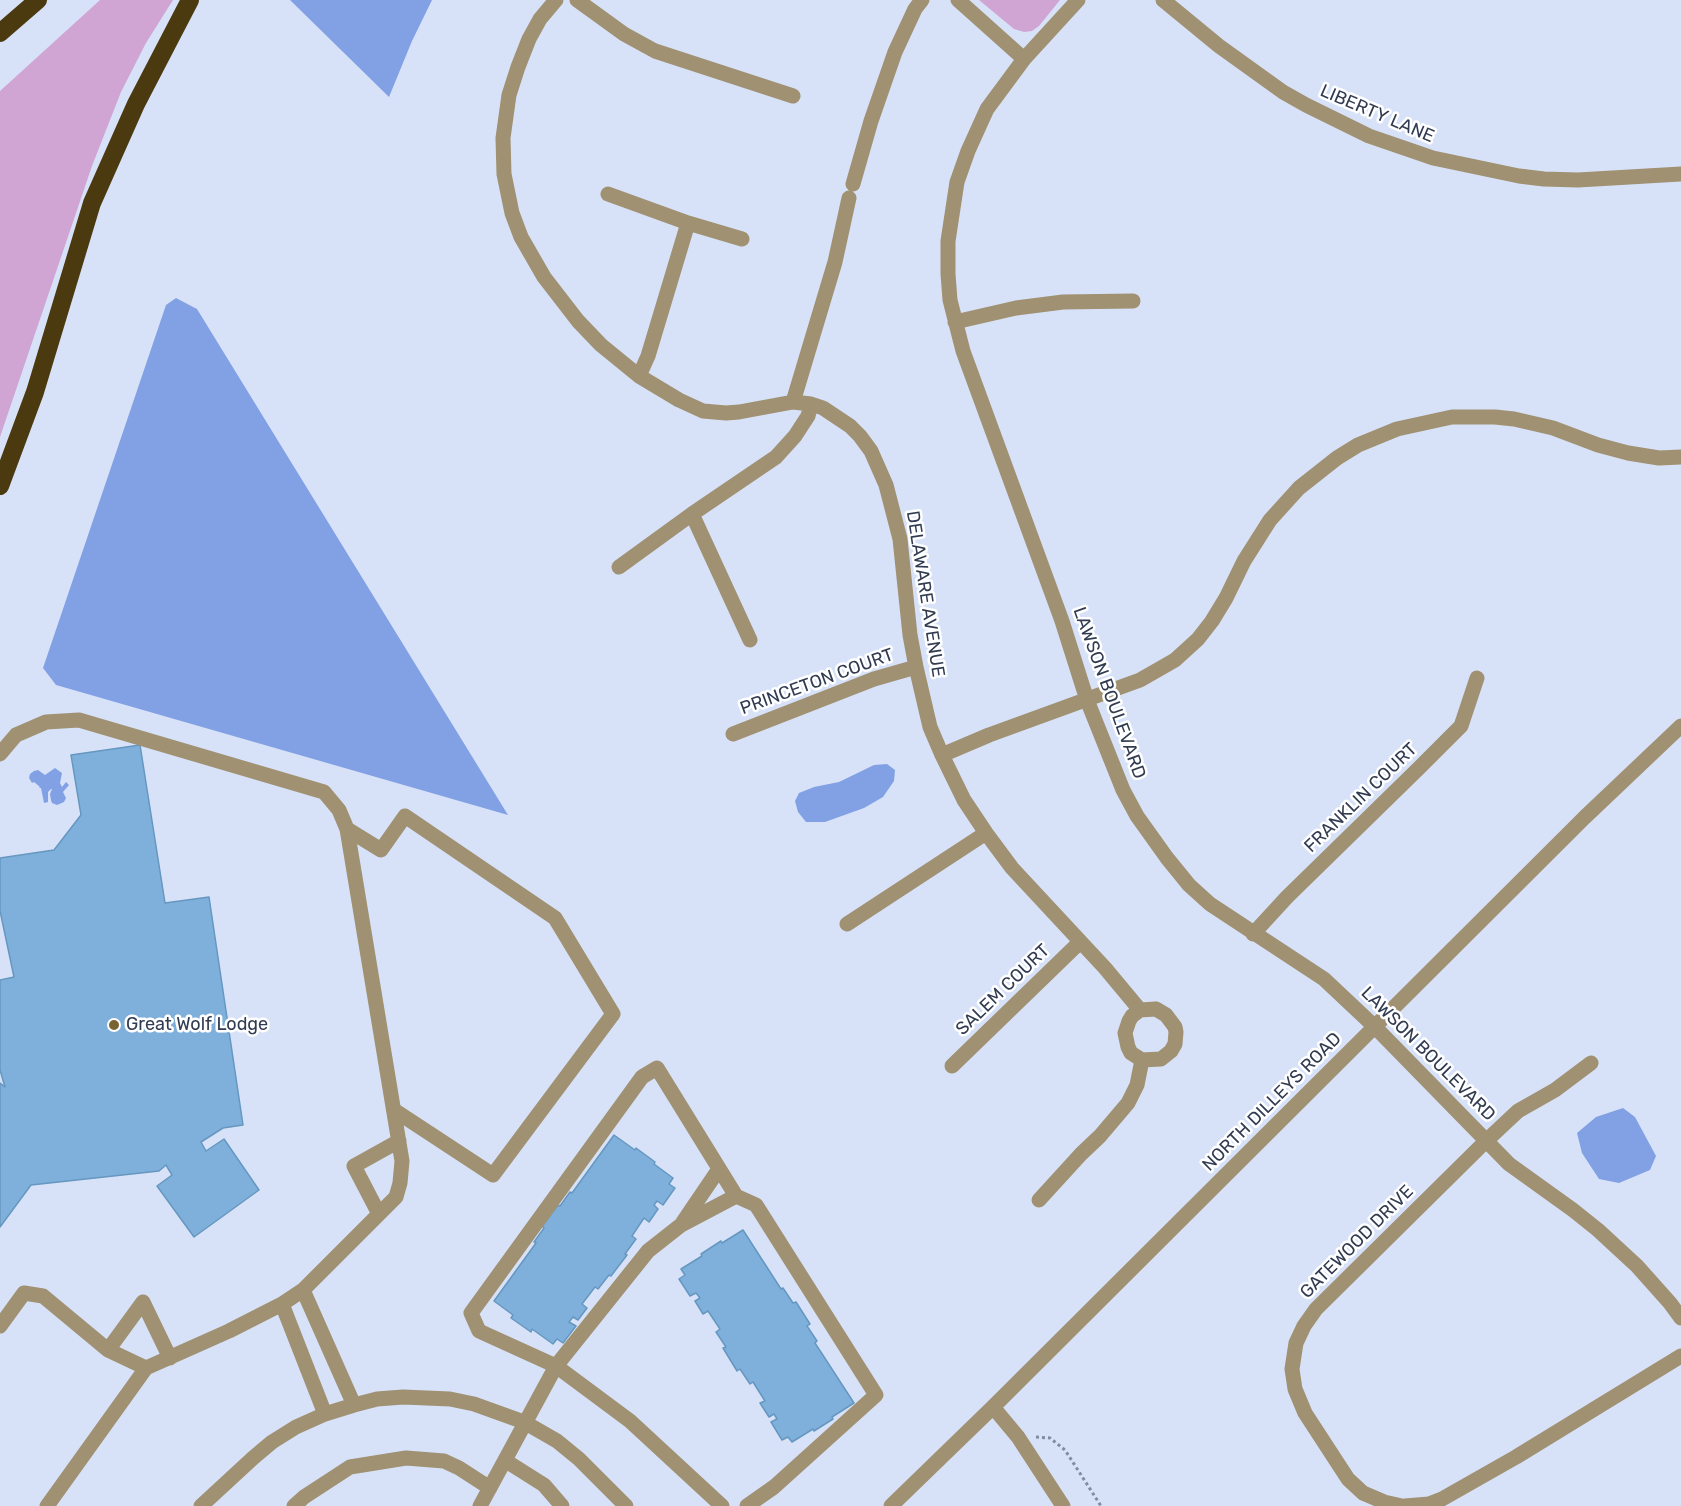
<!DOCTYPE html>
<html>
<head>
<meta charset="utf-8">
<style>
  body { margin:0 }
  canvas { display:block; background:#d7e2f8 }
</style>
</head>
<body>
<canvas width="1681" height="1506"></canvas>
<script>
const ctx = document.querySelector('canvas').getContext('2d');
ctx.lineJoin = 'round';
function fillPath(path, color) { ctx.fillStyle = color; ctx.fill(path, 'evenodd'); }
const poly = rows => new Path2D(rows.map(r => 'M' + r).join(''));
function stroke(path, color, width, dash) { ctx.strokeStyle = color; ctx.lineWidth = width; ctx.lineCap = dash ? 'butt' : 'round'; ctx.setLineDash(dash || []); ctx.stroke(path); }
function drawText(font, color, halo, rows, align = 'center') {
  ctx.font = font + ' Rubik,sans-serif'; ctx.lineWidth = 5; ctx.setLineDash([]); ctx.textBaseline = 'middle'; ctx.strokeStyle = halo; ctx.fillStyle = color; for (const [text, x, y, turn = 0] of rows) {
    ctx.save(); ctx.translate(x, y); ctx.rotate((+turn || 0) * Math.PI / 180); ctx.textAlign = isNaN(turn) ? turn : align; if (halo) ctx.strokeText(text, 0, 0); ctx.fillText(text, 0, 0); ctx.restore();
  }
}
const green = poly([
  [100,0,173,0,146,43,121,92,92,166,0,437,0,91],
  [979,0,1060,0,1039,26,1032,31,1024,32,1014,29]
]);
const water = poly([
  [290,0,432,0,412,41,389,97],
  [176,298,197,309,508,815,56,685,43,668,166,305],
  [887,764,895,770,894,781,883,797,864,808,825,822,806,822,798,812,795,801,799,793,814,787,839,782,874,765],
  [55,768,62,773,60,783,62,787,66,782,69,785,63,792,66,798,64,802,57,805,52,803,51,800,50,794,52,789,51,789,48,792,48,802,44,803,41,788,39,788,40,787,34,782,32,783,29,778,30,774,34,771,38,770,45,775],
  [1623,1108,1635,1117,1656,1156,1650,1170,1619,1183,1599,1179,1582,1153,1577,1133,1596,1117]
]);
const building = poly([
  [140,745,165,903,209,897,243,1125,223,1128,201,1142,206,1151,224,1139,259,1190,194,1237,157,1186,172,1175,166,1165,159,1171,31,1185,0,1227,0,1083,5,1087,0,1070,0,980,14,977,0,911,0,858,54,850,81,815,71,755,140,745],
  [614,1135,635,1150,636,1148,655,1162,654,1164,673,1178,669,1184,675,1188,663,1205,657,1201,654,1205,658,1209,649,1222,644,1218,632,1236,636,1239,625,1254,627,1255,611,1276,609,1275,598,1289,595,1287,582,1304,587,1308,578,1320,573,1317,569,1322,576,1326,563,1343,557,1339,553,1344,532,1329,531,1332,511,1318,513,1315,494,1301,536,1243,534,1242,544,1228,542,1226,558,1205,560,1206,570,1192,572,1193,614,1135],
  [743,1230,781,1289,783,1288,793,1303,796,1302,810,1324,807,1326,817,1341,815,1343,854,1403,832,1417,833,1419,814,1431,813,1429,792,1442,788,1437,782,1440,771,1422,777,1419,774,1414,769,1417,760,1403,765,1401,753,1382,750,1384,740,1369,737,1371,723,1348,726,1347,716,1332,720,1329,708,1311,703,1314,695,1301,700,1298,696,1293,690,1296,679,1279,685,1275,681,1269,702,1256,701,1254,721,1241,722,1243,743,1230]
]);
const path = poly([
  [1036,1437,1050,1438,1065,1450,1101,1506]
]);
const minor = poly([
  [556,0,540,19,529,39,518,67,509,95,503,138,504,174,512,213,521,237,544,277,578,321,601,345,639,376,679,400,703,411,726,413,739,412,793,402,811,404,823,408,850,426,860,436,871,451,886,485,900,539,910,635,916,667,930,727,942,755,964,800,986,833,1012,868,1105,968,1140,1010],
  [577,0,624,34,655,51,793,96],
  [958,0,1024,59],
  [1078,0,1024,59,987,109,968,151,957,182,948,241,948,274,950,300,963,351,1062,621,1087,700,1123,790,1137,816,1167,858,1189,885,1210,904,1324,979,1375,1027,1509,1164,1573,1210,1598,1230,1637,1266,1670,1303,1681,1318],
  [1163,0,1219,46,1283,92,1306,105,1369,136,1433,158,1519,176,1544,179,1578,180,1681,174],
  [853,184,871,121,895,52,915,9,922,0],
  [608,194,688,223,742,239],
  [955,322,1016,308,1063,302,1133,301],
  [639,376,648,356,688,223],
  [793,402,835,262,849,198],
  [692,514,750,640],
  [619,567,692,514,776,457,795,436,808,416,811,404],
  [733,734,874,679,916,667],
  [0,754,16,735,46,722,79,720,324,792,339,810,347,829,402,1161,400,1183,396,1197,303,1290,282,1304,229,1331,146,1368,108,1350,43,1296,24,1293,0,1326],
  [942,755,989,735,1140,680,1175,660,1198,639,1212,621,1226,598,1244,561,1270,520,1299,488,1337,458,1358,445,1397,429,1452,417,1495,417,1514,419,1553,428,1598,445,1628,453,1659,458,1681,457],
  [347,829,381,850,405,816,555,918,613,1014,493,1175,394,1110],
  [847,924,986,833],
  [1253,934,1287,897,1419,768,1461,726,1477,678],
  [1156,1009,1166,1015,1175,1027,1176,1032,1175,1044,1171,1051,1161,1059,1142,1060,1131,1053,1128,1047,1125,1033,1129,1021,1132,1016,1140,1010,1156,1009],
  [952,1066,1080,942],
  [1039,1200,1081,1154,1100,1136,1128,1103,1137,1085,1142,1060],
  [379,1214,354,1166,399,1141],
  [683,1222,719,1169],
  [303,1290,354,1405],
  [282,1304,325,1414],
  [108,1350,143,1302,170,1358],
  [993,1407,1018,1437,1063,1506],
  [506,1461,544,1485,562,1506],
  [47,1506,146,1368],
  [201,1506,253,1458,272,1442,296,1427,325,1414,354,1405,377,1399,403,1397,450,1399,474,1404,524,1422,557,1441,579,1459,626,1506],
  [294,1506,304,1497,350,1467,406,1458,444,1461,459,1468,490,1488],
  [480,1506,556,1366,648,1251,681,1225,736,1196],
  [722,1506,630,1421,556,1366,479,1331,471,1313,642,1077,657,1068,736,1196,756,1205,876,1395,774,1487,747,1506],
  [891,1506,993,1407,1585,817,1681,726],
  [1402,1506,1384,1502,1363,1493,1348,1479,1305,1413,1295,1389,1292,1369,1296,1343,1304,1326,1316,1309,1486,1141,1518,1111,1555,1090,1591,1063],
  [1405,1506,1429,1504,1442,1499,1516,1457,1681,1356]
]);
const highway = poly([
  [0,33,38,0],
  [0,486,35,392,92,203,136,104,190,0]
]);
const markers = [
  [114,1025,6,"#7a6333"]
];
const streetNames = [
  ["LIBERTY LANE",1377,114,23],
  ["DELAWARE AVENUE",925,594,81],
  ["PRINCETON COURT",817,682,-20],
  ["LAWSON BOULEVARD",1109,693,70],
  ["FRANKLIN COURT",1361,798,-44],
  ["SALEM COURT",1003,990,-44],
  ["LAWSON BOULEVARD",1428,1054,45],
  ["NORTH DILLEYS ROAD",1272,1102,-45],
  ["GATEWOOD DRIVE",1357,1242,-45]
];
const poiNames = [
  ["Great Wolf Lodge",126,1025]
];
fillPath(green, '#d1a5d3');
fillPath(water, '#82a1e4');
fillPath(building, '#7eb0db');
stroke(building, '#6697c0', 1.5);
stroke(path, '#818ba1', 3, [3, 3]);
stroke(minor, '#a09172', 15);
stroke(highway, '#4b390f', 18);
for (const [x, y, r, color] of markers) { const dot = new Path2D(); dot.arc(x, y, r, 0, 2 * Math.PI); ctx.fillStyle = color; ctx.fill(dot); stroke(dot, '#fff', 2); }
drawText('18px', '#313b51', '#fff', streetNames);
drawText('18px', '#313b51', '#fff', poiNames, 'left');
</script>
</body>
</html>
